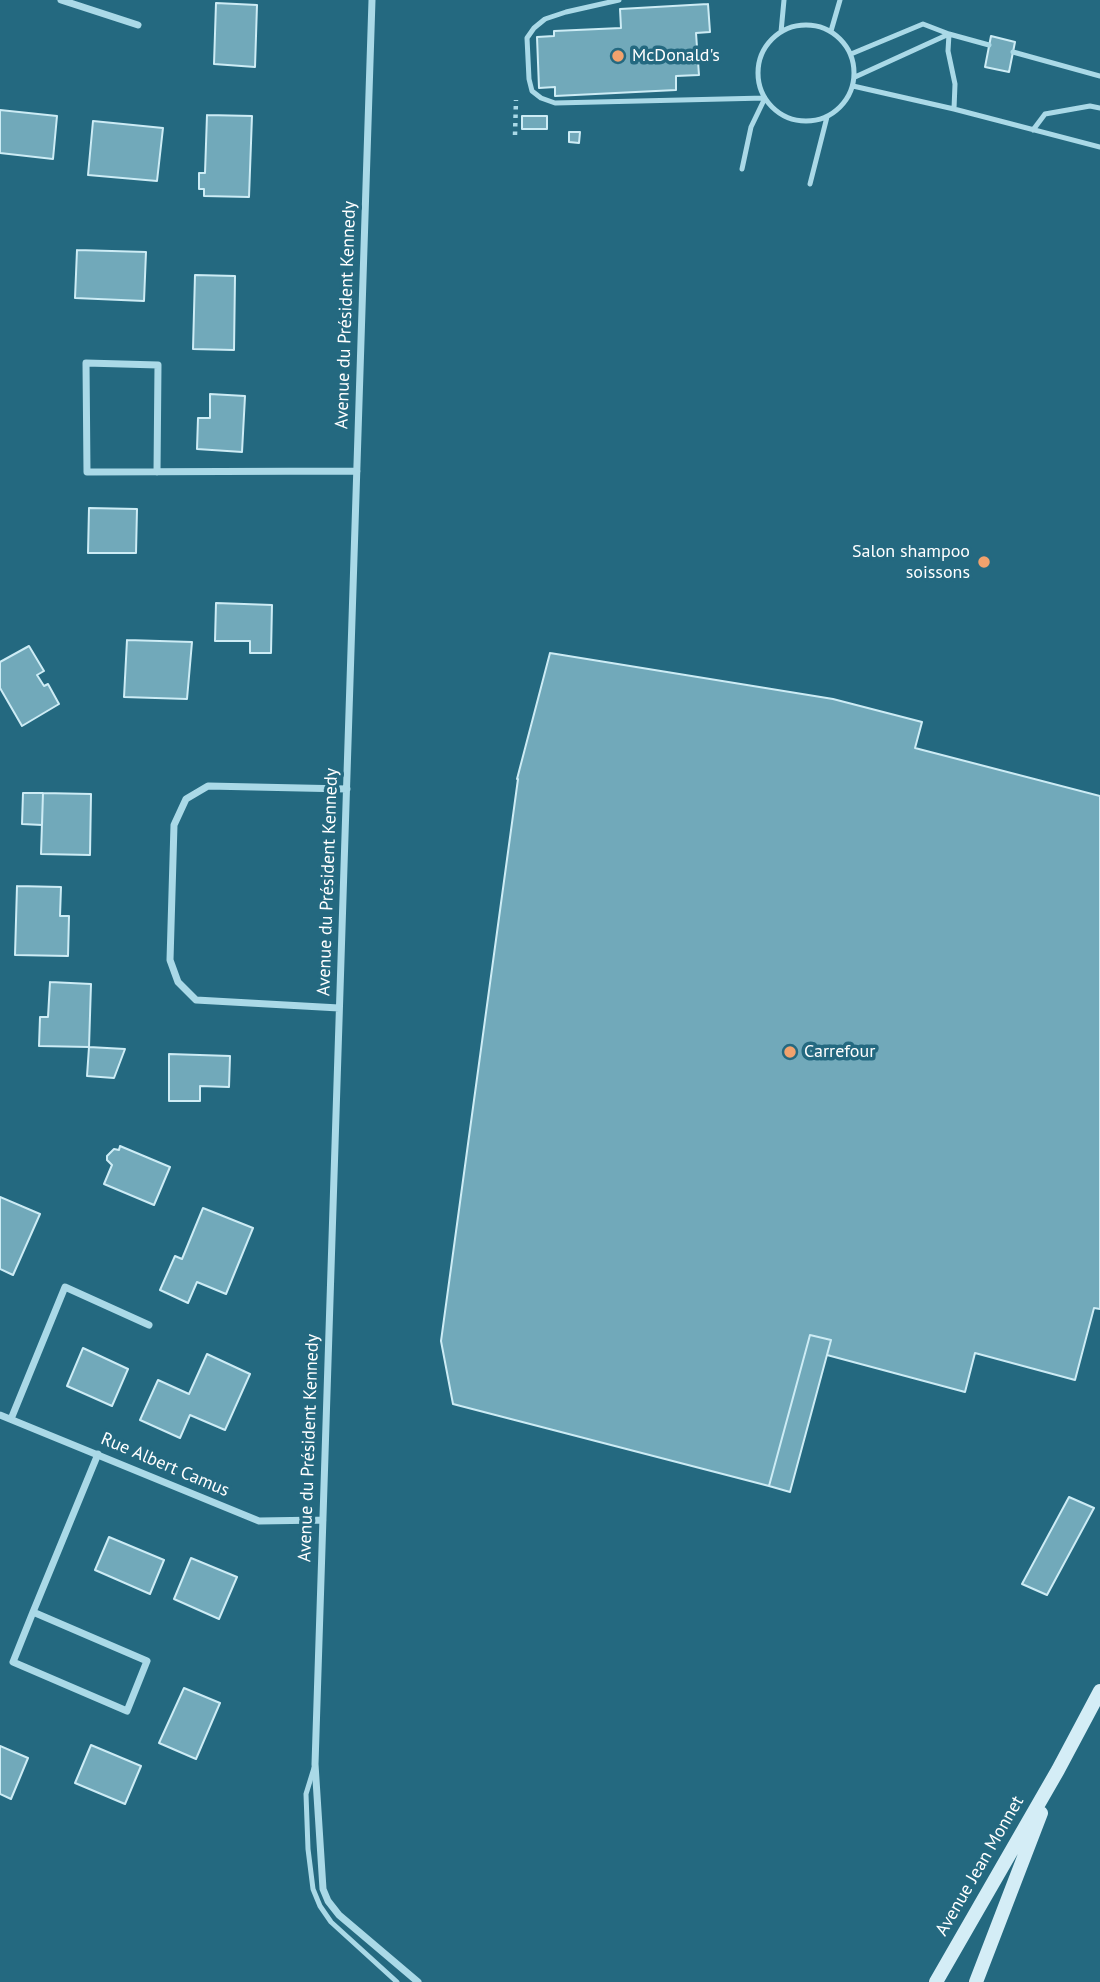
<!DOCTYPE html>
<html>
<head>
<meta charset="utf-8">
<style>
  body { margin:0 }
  canvas { display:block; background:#246980 }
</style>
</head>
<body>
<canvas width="1100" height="1982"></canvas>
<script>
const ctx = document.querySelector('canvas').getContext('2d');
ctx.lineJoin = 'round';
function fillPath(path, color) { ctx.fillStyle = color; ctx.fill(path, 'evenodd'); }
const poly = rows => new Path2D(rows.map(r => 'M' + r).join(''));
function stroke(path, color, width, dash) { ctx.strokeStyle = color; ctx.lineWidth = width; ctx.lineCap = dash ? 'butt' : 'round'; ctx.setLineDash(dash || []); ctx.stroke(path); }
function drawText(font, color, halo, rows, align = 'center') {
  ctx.font = font + ' "PT Sans",sans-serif'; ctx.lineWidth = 7; ctx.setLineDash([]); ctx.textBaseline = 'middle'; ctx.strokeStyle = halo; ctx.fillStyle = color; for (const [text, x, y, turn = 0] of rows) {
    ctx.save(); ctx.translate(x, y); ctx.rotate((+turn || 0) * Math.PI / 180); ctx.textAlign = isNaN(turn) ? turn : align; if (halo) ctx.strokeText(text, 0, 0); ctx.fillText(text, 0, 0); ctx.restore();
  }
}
const building = poly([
  [216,3,257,5,255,67,214,64,216,3],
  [708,4,710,32,696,33,699,75,676,76,676,90,555,96,555,87,539,88,537,37,554,36,554,31,621,28,620,9,708,4],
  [991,36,1015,42,1009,72,985,67,991,36],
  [0,110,57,116,53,159,0,153,0,110],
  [207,115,252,116,249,197,204,196,204,189,199,189,199,173,205,173,207,115],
  [522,116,547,116,547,129,522,129,522,116],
  [93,121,163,128,157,181,88,175,93,121],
  [569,132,580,132,579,143,569,142,569,132],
  [77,250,146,252,144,301,75,298,77,250],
  [195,275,235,276,234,350,193,349,195,275],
  [210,394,245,396,242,452,197,449,198,418,210,418,210,394],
  [89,508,137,509,136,553,88,553,89,508],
  [216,603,272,605,271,653,250,653,250,641,215,641,216,603],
  [127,640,192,642,187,699,124,697,127,640],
  [29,646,44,671,37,675,44,686,48,684,59,704,22,726,0,688,0,662,29,646],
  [550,653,833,699,922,722,915,748,1100,796,1100,1309,1094,1308,1075,1380,975,1353,965,1392,827,1355,831,1340,810,1335,769,1486,453,1404,441,1341,518,779,517,779,550,653],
  [23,793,43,793,42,825,22,824,23,793],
  [43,793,91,794,90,855,41,854,43,793],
  [17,886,61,887,60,916,69,916,68,956,15,955,17,886],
  [50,982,91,984,89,1047,39,1046,40,1017,48,1017,50,982],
  [89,1047,125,1049,114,1078,87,1076,89,1047],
  [169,1054,230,1056,229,1087,200,1086,200,1101,169,1101,169,1054],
  [120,1146,170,1167,154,1205,104,1184,112,1165,107,1160,107,1156,114,1149,119,1150,120,1146],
  [0,1197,40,1214,13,1275,0,1269,0,1197],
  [203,1208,253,1228,226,1294,197,1282,188,1303,160,1290,175,1256,182,1259,203,1208],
  [810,1335,831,1340,790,1492,769,1486,810,1335],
  [83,1348,128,1369,112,1406,67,1386,83,1348],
  [207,1354,250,1374,225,1430,190,1415,180,1438,140,1420,158,1380,189,1394,207,1354],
  [1069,1497,1094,1508,1047,1595,1022,1584,1069,1497],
  [109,1537,164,1560,150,1594,95,1570,109,1537],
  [191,1558,237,1577,219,1619,174,1599,191,1558],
  [184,1688,220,1703,196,1759,159,1743,184,1688],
  [91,1745,141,1766,125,1804,75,1783,91,1745],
  [0,1746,28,1758,11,1799,0,1794,0,1746]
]);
const path = poly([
  [515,135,516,100]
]);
const lane = poly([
  [619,0,566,12,545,19,534,28,527,38,529,79,532,91,541,98,555,103,765,98,751,127,742,169],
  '758 73a48 48 0 1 1 96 0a48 48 0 1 1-96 0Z',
  [831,31,840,0],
  [781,32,784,0],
  [1013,52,1100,76],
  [851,54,923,24,949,34,948,51,955,84,954,109],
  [855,77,949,34,989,45],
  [853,86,954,109,1100,147],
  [1033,130,1045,114,1090,106,1100,108],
  [810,184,827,117],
  [314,1768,306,1794,308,1849,313,1889,320,1906,331,1922,397,1982]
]);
const street = poly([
  [61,0,138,25],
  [372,0,315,1764,323,1889,328,1901,339,1915,418,1982],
  [157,472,158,365,86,363,87,472,357,471],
  [339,1008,196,1000,178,982,170,960,174,825,186,799,208,786,347,789],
  [0,1415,259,1521,323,1520],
  [11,1419,65,1287,149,1325],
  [33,1612,13,1662,127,1711,147,1661,33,1612,98,1454]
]);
const secondary = poly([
  [936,1982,1058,1770,1100,1691],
  [976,1982,1041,1813]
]);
const markers = [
  [618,56,7,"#f1a26d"],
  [984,562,7,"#f1a26d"],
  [790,1052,7,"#f1a26d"]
];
const poiNames = [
  ["McDonald's",632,56],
  ["Salon shampoo",970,552,"right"],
  ["soissons",970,573,"right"],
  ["Carrefour",804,1052]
];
const streetNames = [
  ["Avenue du Président Kennedy",346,315,-88],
  ["Avenue du Président Kennedy",328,882,-88],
  ["Avenue du Président Kennedy",309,1448,-88],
  ["Rue Albert Camus",165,1465,23],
  ["Avenue Jean Monnet",980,1866,-60]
];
fillPath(building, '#71a9ba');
stroke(building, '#cdecf5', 2);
stroke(path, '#aad9e7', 4.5, [3.5, 5]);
stroke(lane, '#aad9e7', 5);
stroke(street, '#aad9e7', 7);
stroke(secondary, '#d4edf6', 14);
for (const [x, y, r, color] of markers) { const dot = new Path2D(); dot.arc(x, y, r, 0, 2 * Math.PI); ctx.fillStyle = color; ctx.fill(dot); stroke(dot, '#246980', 2.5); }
drawText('18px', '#fff', '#246980', poiNames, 'left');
drawText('18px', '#fff', '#246980', streetNames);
</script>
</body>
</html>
